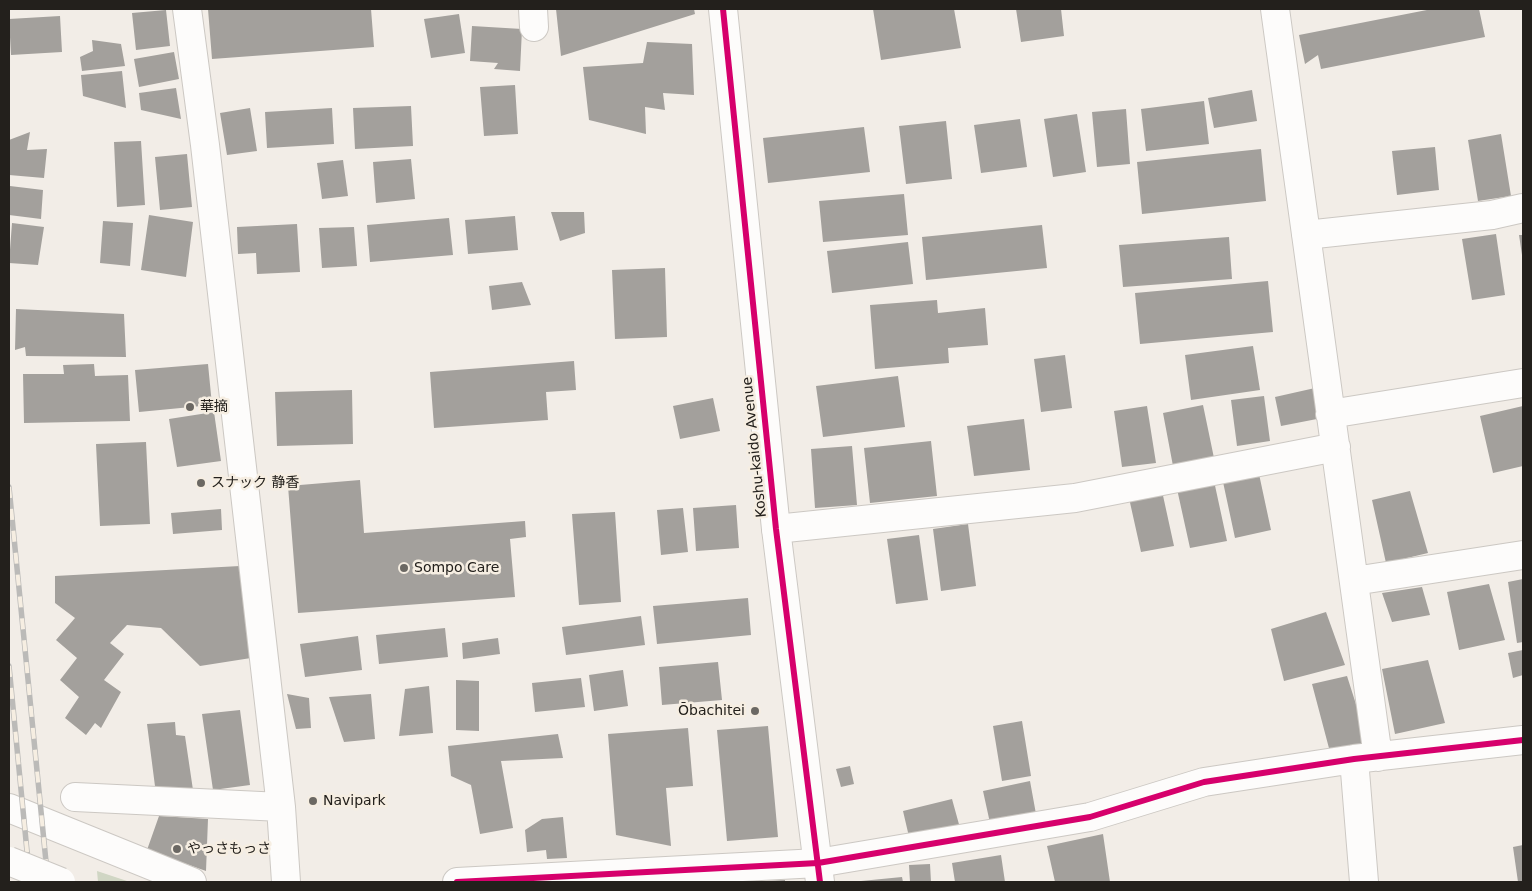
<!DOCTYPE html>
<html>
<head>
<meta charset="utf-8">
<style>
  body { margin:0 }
  #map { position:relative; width:1532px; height:891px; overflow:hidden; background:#f2ede7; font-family:"DejaVu Sans",sans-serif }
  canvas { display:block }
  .frame { position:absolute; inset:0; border:10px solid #23201c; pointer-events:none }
</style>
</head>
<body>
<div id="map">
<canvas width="1532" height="891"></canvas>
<div class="frame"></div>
</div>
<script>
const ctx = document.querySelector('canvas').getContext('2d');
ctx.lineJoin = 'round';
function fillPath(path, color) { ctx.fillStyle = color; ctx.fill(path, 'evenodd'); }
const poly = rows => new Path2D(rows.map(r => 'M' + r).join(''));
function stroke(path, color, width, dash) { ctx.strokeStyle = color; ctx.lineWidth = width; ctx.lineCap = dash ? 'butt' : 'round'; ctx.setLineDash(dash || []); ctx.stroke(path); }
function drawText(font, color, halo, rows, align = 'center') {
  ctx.font = font + ' "DejaVu Sans","Noto Sans JP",sans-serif'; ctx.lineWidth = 5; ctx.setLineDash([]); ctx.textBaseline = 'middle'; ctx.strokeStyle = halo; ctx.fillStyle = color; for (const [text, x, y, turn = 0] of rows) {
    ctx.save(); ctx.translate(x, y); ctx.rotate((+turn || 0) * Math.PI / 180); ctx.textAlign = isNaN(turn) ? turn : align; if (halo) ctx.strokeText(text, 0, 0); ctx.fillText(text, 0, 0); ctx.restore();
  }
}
const green = poly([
  [97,871,130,882,98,882]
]);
const building = poly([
  [208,9,371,9,374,47,212,59],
  [556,9,694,9,695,14,561,56],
  [873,9,954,9,961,48,881,60],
  [1016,9,1061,9,1064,36,1021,42],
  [1432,9,1479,9,1485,37,1321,69,1318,55,1305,64,1299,35],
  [166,10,170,46,136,50,132,13],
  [459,14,465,53,431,58,424,19],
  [60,16,62,52,11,55,9,19],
  [472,26,522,29,520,71,494,69,498,63,470,61],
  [92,40,121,44,125,66,82,71,80,57,93,51],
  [647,42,692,44,694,95,663,93,665,110,645,107,646,134,589,120,583,67,643,63],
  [174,52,179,79,139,87,134,59],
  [122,71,126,108,83,96,81,75],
  [515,85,518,134,484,136,480,87],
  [176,88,181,119,141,110,139,93],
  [1252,90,1257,121,1214,128,1208,98],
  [1204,101,1209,144,1146,151,1141,109],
  [411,106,413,146,355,149,353,108],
  [250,108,257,151,227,155,220,113],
  [332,108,334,144,267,148,265,112],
  [1126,109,1130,164,1097,167,1092,112],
  [1077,114,1086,172,1053,177,1044,119],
  [1020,119,1027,167,981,173,974,125],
  [946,121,952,179,906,184,899,126],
  [864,127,870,172,768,183,763,138],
  [30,132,27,150,47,149,44,178,9,175,9,140],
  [1501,134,1511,196,1478,201,1468,140],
  [141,141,145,205,117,207,114,142],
  [1435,147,1439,190,1397,195,1392,151],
  [1261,149,1266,201,1142,214,1137,162],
  [187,154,192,207,160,210,155,157],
  [411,159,415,199,376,203,373,162],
  [343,160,348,196,322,199,317,163],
  [10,186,43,190,41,219,9,215],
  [904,194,908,235,823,242,819,201],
  [551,212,584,212,585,233,560,241],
  [149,215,193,222,186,277,141,270],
  [515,216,518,250,468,254,465,220],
  [449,218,453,255,370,262,367,225],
  [103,221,133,223,130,266,100,263],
  [12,223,44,227,38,265,9,263],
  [297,224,300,272,257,274,256,253,238,254,237,227],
  [1042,225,1047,268,926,280,922,237],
  [354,227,357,266,322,268,319,228],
  [1496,234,1505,295,1472,300,1462,239],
  [1519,235,1523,235,1523,255,1522,255],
  [1229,237,1232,279,1123,287,1119,245],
  [908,242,913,284,832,293,827,251],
  [665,268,667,337,615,339,612,270],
  [1268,281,1273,332,1140,344,1135,293],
  [522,282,531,305,492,310,489,286],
  [937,300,938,313,985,308,988,345,948,348,949,363,875,369,870,305],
  [16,309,124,314,126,357,26,356,25,347,15,350],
  [1253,346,1260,390,1191,400,1185,355],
  [1065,355,1072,408,1041,412,1034,359],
  [574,361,576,390,546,392,548,420,434,428,430,372],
  [94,364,95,376,128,375,130,421,24,423,23,374,64,374,63,365],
  [208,364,212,405,139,412,135,370],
  [898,376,905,427,823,437,816,386],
  [1315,388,1322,418,1281,426,1275,397],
  [352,390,353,444,277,446,275,392],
  [1264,396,1270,441,1237,446,1231,400],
  [713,398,720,431,680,439,673,406],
  [1203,405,1214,458,1173,466,1163,413],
  [1147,406,1156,463,1122,467,1114,411],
  [1523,406,1523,466,1493,473,1480,416],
  [214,412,221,461,177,467,169,419],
  [1024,419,1030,470,974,476,967,426],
  [931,441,937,496,870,503,864,448],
  [146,442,150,524,100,526,96,444],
  [852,446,857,505,815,508,811,449],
  [1259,474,1271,530,1235,538,1223,482],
  [360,480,364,533,525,521,526,537,510,539,515,597,298,613,288,486],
  [1214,481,1227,541,1190,548,1177,489],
  [1162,491,1174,546,1141,552,1129,498],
  [1410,491,1428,553,1386,563,1372,500],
  [736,505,739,548,696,551,693,508],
  [683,508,688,552,661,555,657,510],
  [221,509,222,530,173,534,171,513],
  [615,512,621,602,579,605,572,514],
  [968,524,976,586,941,591,933,529],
  [919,535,928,600,896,604,887,539],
  [240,566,251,658,200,666,161,628,127,625,110,643,124,654,104,680,121,692,101,728,95,723,86,735,65,718,79,697,60,680,77,658,56,640,75,618,55,603,55,576],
  [1523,579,1523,642,1517,643,1508,582],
  [1489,584,1505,640,1459,650,1447,592],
  [1422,587,1430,615,1392,622,1382,593],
  [748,598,751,635,657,644,653,606],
  [1326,612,1345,665,1284,681,1271,629],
  [641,616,645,645,566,655,562,627],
  [445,628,448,657,379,664,376,635],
  [358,636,362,670,305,677,300,644],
  [498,638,500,654,463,659,462,643],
  [1523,650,1523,675,1513,678,1508,653],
  [1428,660,1445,723,1395,734,1382,669],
  [718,662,722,700,662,705,659,667],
  [623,670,628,706,594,711,589,675],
  [1347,676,1368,742,1330,752,1312,684],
  [581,678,585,707,535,712,532,683],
  [456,680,479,681,479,731,456,730],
  [429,686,433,733,399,736,405,689],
  [287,694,309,698,311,728,296,729],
  [371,694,375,739,344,742,329,697],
  [240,710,250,785,213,790,202,714],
  [1022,721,1031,776,1002,781,993,726],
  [175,722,176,735,185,736,193,790,156,794,147,724],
  [768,726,778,837,727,841,717,730],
  [688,728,693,786,666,788,671,846,616,835,608,734],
  [558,734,563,758,501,761,513,828,480,834,471,785,451,776,448,746],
  [850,766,854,784,841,787,836,769],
  [1030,781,1036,814,990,823,983,791],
  [952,799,960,828,910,841,903,811],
  [159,816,208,819,206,871,147,850],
  [563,817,567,858,547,859,546,850,527,852,525,830,542,819],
  [1103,834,1110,882,1055,882,1047,846],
  [1523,845,1523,882,1518,882,1513,847],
  [1001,855,1005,882,955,882,952,863],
  [930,864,931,882,910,882,909,865],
  [902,877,903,882,861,882,861,881],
  [785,880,785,882,765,882,765,881]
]);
const minor = poly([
  [187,9,205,145,281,807,286,882],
  [533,9,534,27],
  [1275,9,1378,757],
  [1306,235,1492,215,1523,208],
  [1330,414,1523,383],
  [776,529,1075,498,1336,447],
  [1354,581,1523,555],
  [1354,759,1364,882],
  [75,797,281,807],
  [457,882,818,863,1090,817,1204,782,1354,759,1523,740]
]);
const tertiary = poly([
  [9,808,192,882]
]);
const secondary = poly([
  [723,9,776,529,820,882]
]);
const rail = poly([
  [9,487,48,882],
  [9,666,30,882]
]);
const motorwayBridge = poly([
  [9,861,61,882]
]);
const cycleway = poly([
  [723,9,776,529,820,882],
  [457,882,818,863,1090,817,1204,782,1354,759,1523,740]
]);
const markers = [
  [190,407,5,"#6b6863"],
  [201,483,5,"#6b6863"],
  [404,568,5,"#6b6863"],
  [755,711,5,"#6b6863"],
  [313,801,5,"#6b6863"],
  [177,849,5,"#6b6863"]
];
const poiNames = [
  ["華摘",200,407],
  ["スナック 静香",211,483],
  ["Sompo Care",414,568],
  ["Ōbachitei",745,711,"right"],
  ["Navipark",323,801],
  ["やっさもっさ",187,849]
];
const streetNames = [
  ["Koshu-kaido Avenue",755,447,-96]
];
fillPath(green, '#d0d6c4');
fillPath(building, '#a3a09c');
stroke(minor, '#ccc8c3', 30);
stroke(tertiary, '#ccc8c3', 30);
stroke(secondary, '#ccc8c3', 30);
stroke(minor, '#fdfcfb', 28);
stroke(tertiary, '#fdfcfb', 28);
stroke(secondary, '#fdfcfb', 28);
stroke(rail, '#bbbab8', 5.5);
stroke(rail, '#f6eee2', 4, [11]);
stroke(motorwayBridge, '#ccc8c3', 30, []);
stroke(motorwayBridge, '#fdfcfb', 28);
stroke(cycleway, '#d6006c', 6);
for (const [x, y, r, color] of markers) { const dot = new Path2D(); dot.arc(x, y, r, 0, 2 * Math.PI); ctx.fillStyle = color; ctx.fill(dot); stroke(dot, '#f6eee2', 2); }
drawText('14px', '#23201c', '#f6eee2', poiNames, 'left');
drawText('14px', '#23201c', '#f6eee2', streetNames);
</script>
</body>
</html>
